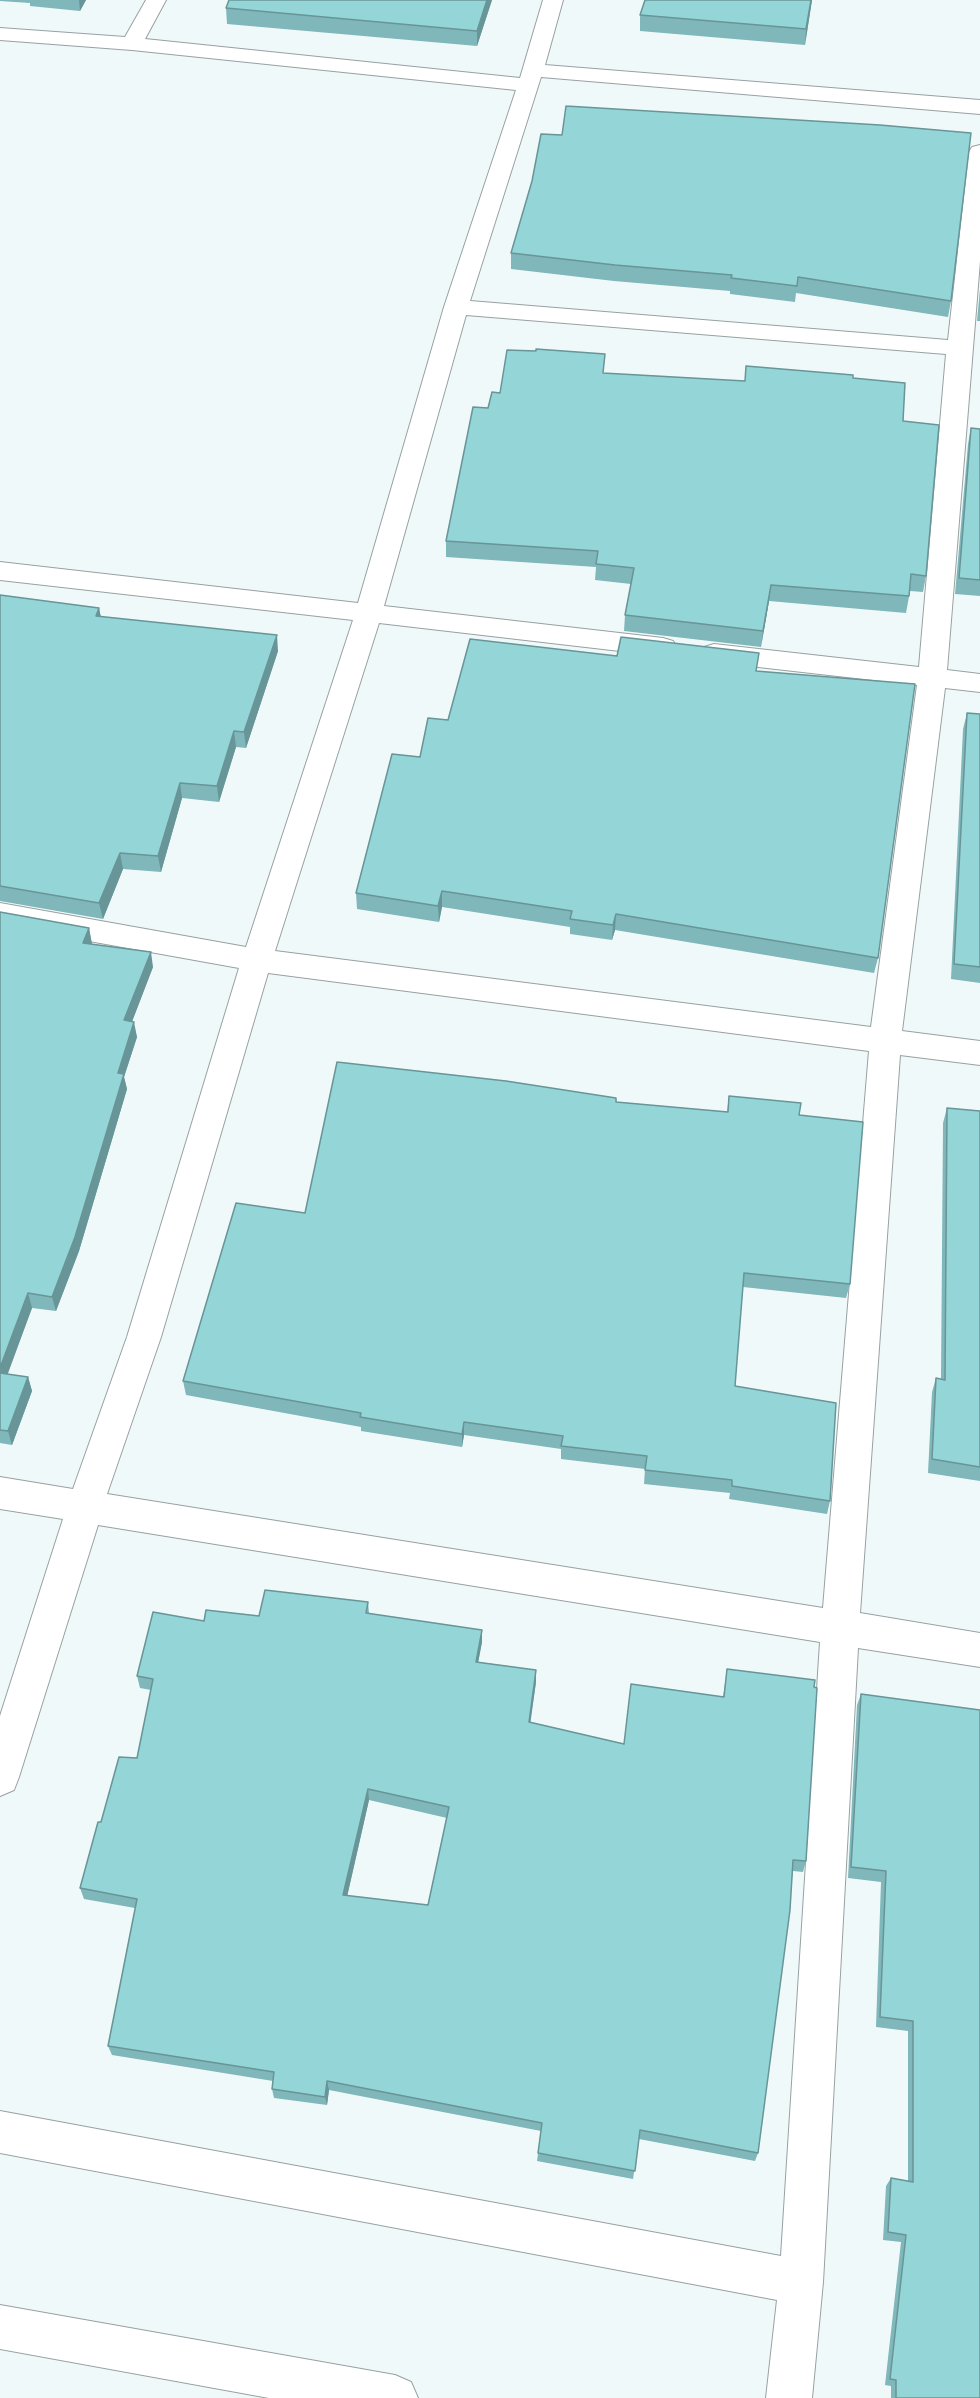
<!DOCTYPE html>
<html>
<head>
<meta charset="utf-8">
<style>
  body { margin:0 }
  canvas { display:block; background:#f0f9fa }
</style>
</head>
<body>
<canvas width="980" height="2398"></canvas>
<script>
const ctx = document.querySelector('canvas').getContext('2d');
ctx.lineJoin = 'round';
const poly = rows => new Path2D(rows.map(r => 'M' + r).join(''));
function stroke(path, color, width, dash) { ctx.strokeStyle = color; ctx.lineWidth = width; ctx.lineCap = dash ? 'butt' : 'round'; ctx.setLineDash(dash || []); ctx.stroke(path); }
function fillPath(path, color) { ctx.fillStyle = color; ctx.fill(path, 'evenodd'); }
const minor = poly([
  [146,0,166,0,145,39,520,78,543,0,563,0,545,65,980,100,980,114,541,77,470,301,948,340,969,152,972,147,980,145,980,261,947,670,980,674,980,692,945,688,902,1031,980,1041,980,1065,900,1055,860,1613,980,1633,980,1667,858,1648,823,2282,812,2398,766,2398,777,2300,0,2153,0,2111,781,2256,820,1642,98,1525,19,1777,14,1790,0,1796,0,1716,63,1519,0,1509,0,1477,73,1489,127,1337,239,968,0,925,0,903,246,947,353,620,0,580,0,562,358,603,444,307,516,90,132,50,0,40,0,28,125,37,146,0],
  [466,315,946,354,919,667,714,644,704,647,700,653,704,659,714,662,917,685,871,1027,275,951,379,623,663,656,673,653,677,647,673,641,663,638,384,606,466,315],
  [268,973,869,1051,823,1608,107,1494,161,1337,268,973],
  [0,2305,395,2375,411,2382,418,2398,269,2398,0,2349,0,2305]
]);
const wall = poly([
  [0,0,86,0,80,11,30,6,30,3,0,1],
  [229,0,492,0,477,46,227,24,226,8],
  [812,0,805,45,640,31,640,15],
  [532,181,951,301,948,317,796,293,795,302,730,294,730,291,614,281,511,269,511,253],
  [980,289,980,321,977,321],
  [604,373,745,381,853,378,903,421,926,576,923,592,910,591,906,613,769,601,761,647,624,631,625,615,631,584,595,580,596,567,446,557,446,541,500,393],
  [971,428,980,429,980,596,955,594,968,444],
  [0,595,99,608,101,617,278,651,246,748,236,747,219,802,182,798,161,872,123,869,103,919,0,901],
  [617,656,757,671,878,958,874,973,615,930,612,940,570,934,570,927,442,907,439,922,357,909,356,893,420,757,448,720],
  [967,713,980,714,980,983,951,979,963,729],
  [0,912,89,928,92,945,153,967,132,1021,137,1037,124,1077,127,1089,79,1251,56,1311,32,1308,7,1374,28,1377,32,1391,12,1445,0,1443],
  [729,1096,799,1115,850,1284,846,1298,743,1287,735,1386,830,1501,827,1514,729,1499,730,1493,644,1484,645,1469,561,1459,561,1449,464,1435,462,1447,361,1431,361,1427,186,1395,183,1381,305,1213,616,1102,727,1112],
  [947,1108,980,1111,980,1481,928,1473,932,1392,936,1378,941,1379,943,1123],
  [368,1602,369,1613,482,1642,478,1662,536,1670,536,1682,530,1722,624,1744,723,1697,727,1669,806,1861,803,1872,793,1871,758,2153,755,2161,639,2139,633,2179,537,2161,541,2131,329,2090,327,2105,274,2098,272,2089,273,2081,112,2055,108,2046,135,1908,84,1899,80,1888,101,1822,137,1758,151,1690,140,1688,137,1676,204,1621,259,1616],
  [369,1800,447,1818,428,1905,347,1896],
  [861,1694,980,2398,891,2398,891,2386,885,2385,901,2242,883,2240,886,2186,891,2178,908,2181,908,2031,876,2027,881,1882,848,1878,857,1705]
]);
const shadedWall = poly([
  [79,0,86,0,80,11],
  [487,0,492,0,477,46,477,31],
  [811,0,812,0,805,45,806,29],
  [771,585,769,601,761,647,763,631],
  [99,608,102,624,96,616],
  [277,635,278,651,246,748,244,732],
  [234,731,236,747,219,802,217,786],
  [180,783,182,798,161,872,158,856],
  [120,853,123,869,103,919,99,903],
  [442,891,442,907,439,922,438,906],
  [616,914,615,930,612,940,613,925],
  [89,928,92,944,86,959,83,943],
  [151,952,153,967,127,1035,124,1020],
  [134,1022,137,1037,124,1077,127,1089,79,1251,56,1311,52,1297,118,1073],
  [28,1293,32,1308,3,1387,0,1379,0,1368],
  [28,1377,32,1391,12,1445,8,1431],
  [464,1422,464,1435,462,1447,462,1434],
  [482,1630,482,1642,476,1674,476,1662],
  [536,1670,536,1682,529,1733,529,1722],
  [368,1789,369,1800,345,1906,343,1895],
  [327,2081,329,2090,327,2105,325,2097]
]);
const building = poly([
  [229,0,487,0,477,31,226,8,229,0],
  [645,0,811,0,806,29,640,15,645,0],
  [566,106,880,125,971,133,951,301,798,277,797,286,731,278,732,275,615,265,511,253,532,181,541,134,562,135,566,106],
  [536,349,605,354,603,373,745,381,746,366,853,375,853,378,905,383,903,421,939,425,926,576,911,574,909,596,771,585,763,631,625,615,634,568,596,564,598,551,446,541,473,407,488,408,492,392,500,393,507,350,536,351,536,349],
  [971,428,980,429,980,580,959,578,971,428],
  [0,595,99,608,96,616,277,635,244,732,234,731,217,786,180,783,158,856,120,853,99,903,0,886,0,595],
  [621,637,759,653,756,671,915,684,878,958,616,914,613,925,570,919,572,911,442,891,438,906,356,893,392,754,420,757,428,718,448,720,470,639,617,656,621,637],
  [967,713,980,714,980,967,954,964,967,713],
  [0,912,89,928,83,943,151,952,124,1020,134,1022,118,1073,124,1074,75,1237,52,1297,28,1293,0,1368,0,912],
  [337,1062,506,1081,616,1098,616,1102,728,1112,729,1096,801,1103,799,1115,863,1122,850,1284,744,1273,735,1386,836,1403,830,1501,732,1486,732,1480,645,1470,647,1456,561,1446,563,1436,464,1422,462,1434,360,1417,361,1413,183,1381,236,1203,305,1213,337,1062],
  [947,1108,980,1111,980,1467,932,1459,936,1378,945,1380,947,1108],
  [0,1373,28,1377,8,1431,0,1430,0,1373],
  [265,1590,368,1602,366,1613,482,1630,476,1662,536,1670,529,1722,624,1744,631,1684,724,1697,727,1669,815,1680,814,1687,817,1688,806,1861,793,1860,790,1910,758,2153,640,2130,635,2171,538,2153,542,2123,327,2081,325,2097,272,2089,274,2072,108,2046,137,1899,80,1888,98,1822,101,1822,119,1757,137,1758,153,1679,137,1676,153,1612,204,1621,206,1610,259,1616,265,1590],
  [368,1789,449,1807,428,1905,343,1895,368,1789],
  [861,1694,980,1710,980,2398,896,2398,896,2380,890,2379,906,2235,888,2232,891,2178,913,2182,913,2021,880,2017,886,1871,851,1867,861,1694]
]);
stroke(minor, '#98a1a1', 2);
fillPath(minor, '#fff');
fillPath(wall, '#7fb7ba');
fillPath(shadedWall, '#689597');
fillPath(building, '#94d5d8');
stroke(building, '#689597', 1.5);
</script>
</body>
</html>
